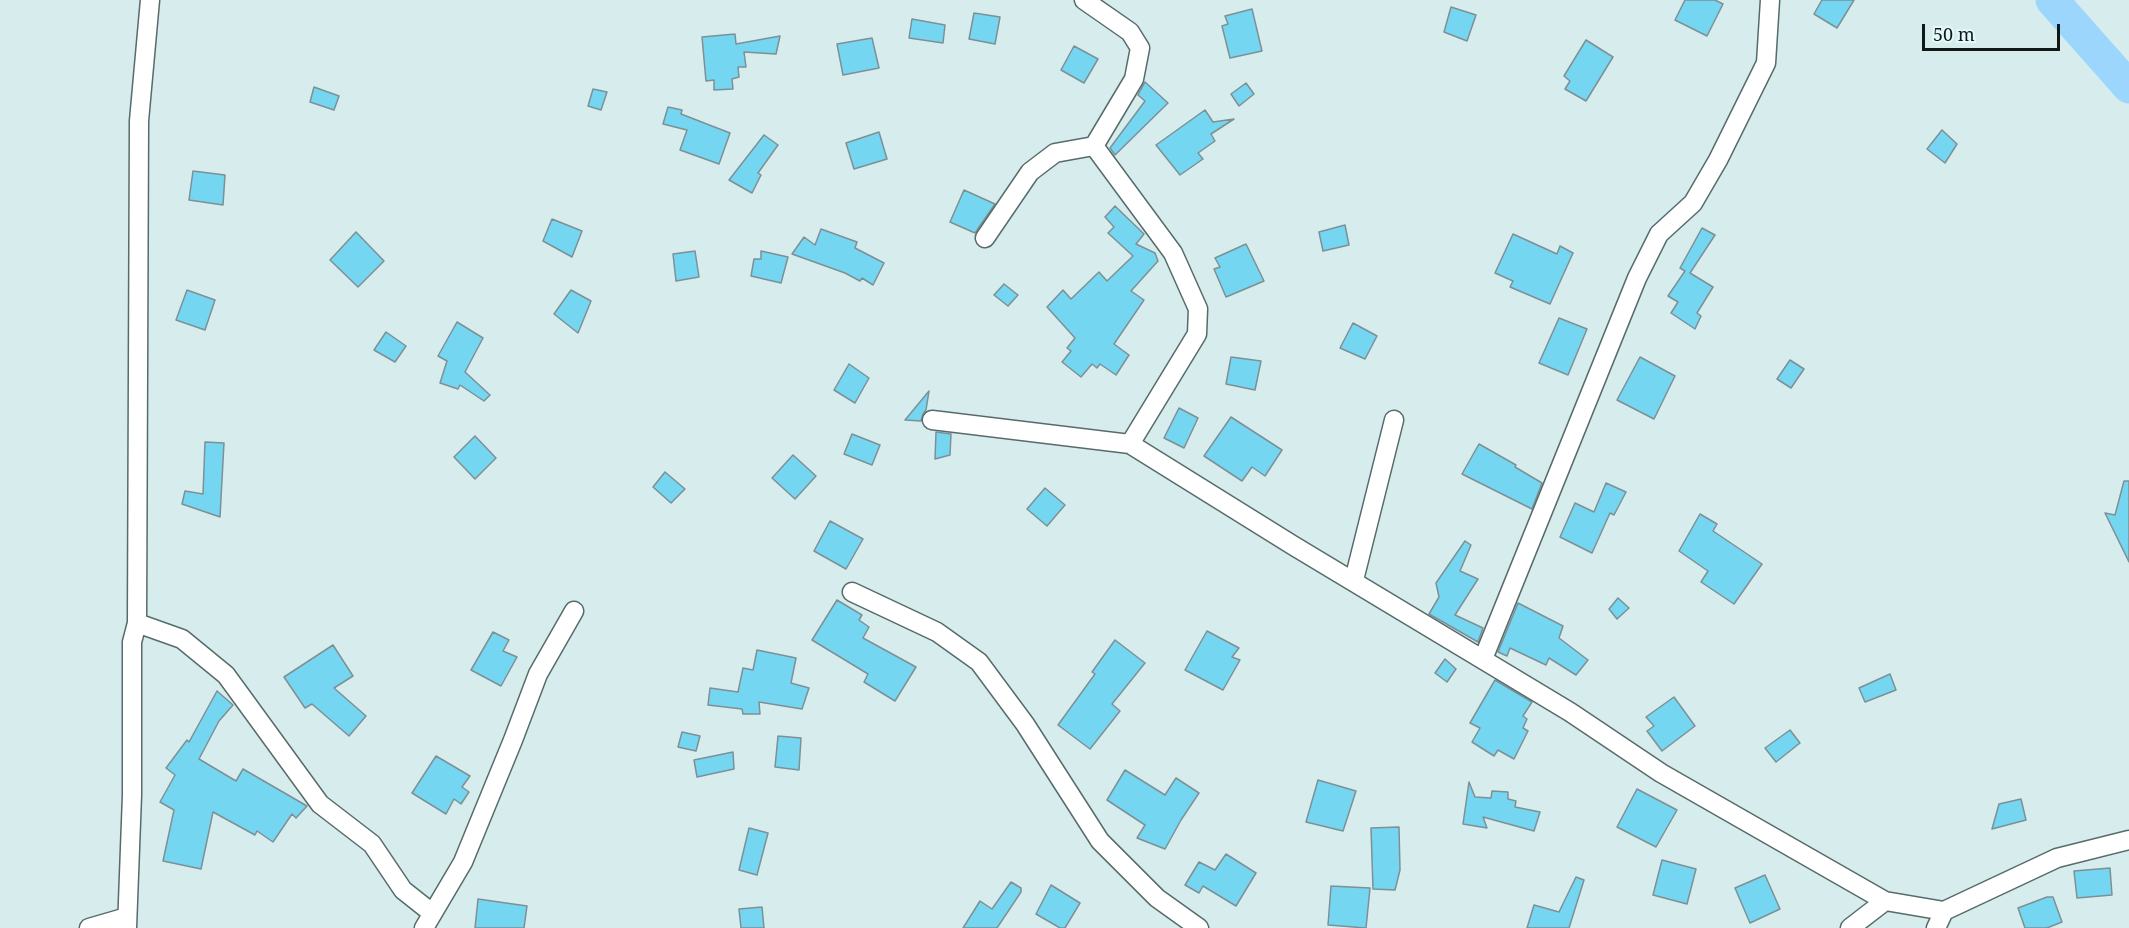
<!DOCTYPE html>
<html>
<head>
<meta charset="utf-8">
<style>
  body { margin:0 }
  #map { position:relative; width:2129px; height:928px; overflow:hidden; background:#d7eded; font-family:"Noto Serif",serif }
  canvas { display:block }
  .scale { position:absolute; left:1922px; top:24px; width:138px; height:27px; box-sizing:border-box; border:3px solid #101818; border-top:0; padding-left:8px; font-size:18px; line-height:21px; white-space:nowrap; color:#101818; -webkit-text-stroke:4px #e4fafa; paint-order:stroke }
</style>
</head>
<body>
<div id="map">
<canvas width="2129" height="928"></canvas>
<div class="scale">50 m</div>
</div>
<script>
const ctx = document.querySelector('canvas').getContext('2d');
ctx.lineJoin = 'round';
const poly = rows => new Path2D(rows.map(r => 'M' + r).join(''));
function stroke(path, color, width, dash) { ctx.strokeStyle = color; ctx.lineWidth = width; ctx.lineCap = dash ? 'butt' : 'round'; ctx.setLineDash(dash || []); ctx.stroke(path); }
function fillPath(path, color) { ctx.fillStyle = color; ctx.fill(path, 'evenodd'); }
const river = poly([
  [2052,0,2129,87]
]);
const building = poly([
  [1685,0,1715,0,1723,4,1707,36,1675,20,1685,0],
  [1822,0,1854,0,1837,28,1814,14,1822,0],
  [1451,7,1476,15,1467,41,1444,32,1451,7],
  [1252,9,1262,51,1230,58,1222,26,1228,24,1225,16,1252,9],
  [974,13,1000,17,995,44,969,39,974,13],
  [912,19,945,25,943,43,909,38,912,19],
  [735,34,736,44,780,36,776,54,744,52,746,67,738,67,739,77,732,79,733,89,714,90,714,80,706,81,702,37,735,34],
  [872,38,879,68,843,75,837,44,872,38],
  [1586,40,1613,57,1586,101,1565,89,1570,81,1564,76,1586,40],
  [1074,46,1098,59,1084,83,1061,70,1074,46],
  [1145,82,1168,103,1115,155,1110,148,1145,101,1138,95,1145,82],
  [1246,83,1254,94,1239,106,1231,94,1246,83],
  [314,87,339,96,334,110,310,102,314,87],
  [593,89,607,92,601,110,588,106,593,89],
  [668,107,682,110,681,114,730,133,719,164,680,150,687,130,663,124,668,107],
  [1205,110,1213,122,1234,119,1211,134,1215,141,1198,153,1203,159,1180,175,1156,145,1205,110],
  [1942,130,1957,144,1945,163,1927,149,1942,130],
  [879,132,887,159,854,169,846,143,879,132],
  [764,135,778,145,758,173,761,175,752,193,729,180,764,135],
  [193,171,225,175,223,205,189,200,193,171],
  [964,190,995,204,975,233,950,222,964,190],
  [1115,206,1144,234,1136,244,1155,253,1158,261,1131,291,1144,300,1114,344,1129,355,1116,375,1100,364,1097,368,1092,364,1081,377,1062,362,1071,351,1067,348,1075,338,1047,307,1063,290,1071,299,1099,272,1107,281,1133,256,1108,233,1114,227,1105,217,1115,206],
  [552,219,582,231,572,257,543,241,552,219],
  [1345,225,1349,245,1323,251,1319,232,1345,225],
  [1702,228,1715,235,1690,273,1713,287,1697,313,1701,316,1695,329,1671,313,1678,302,1668,296,1685,271,1680,268,1702,228],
  [821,229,857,242,855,248,884,263,873,285,862,278,860,281,845,273,792,254,804,237,815,245,821,229],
  [356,232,384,261,358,287,330,260,356,232],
  [1513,234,1557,254,1560,246,1573,253,1550,304,1510,287,1513,281,1495,273,1513,234],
  [1246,244,1264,281,1226,297,1214,269,1220,267,1215,258,1246,244],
  [695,251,699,277,676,281,673,254,695,251],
  [761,251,788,257,781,283,751,276,754,259,761,259,761,251],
  [1004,284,1018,295,1008,306,994,295,1004,284],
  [187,290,215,300,205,330,176,320,187,290],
  [571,290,591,301,578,333,554,314,571,290],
  [1559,318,1587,329,1568,375,1539,363,1559,318],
  [457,322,483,338,465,372,490,395,484,401,460,385,458,389,440,383,447,361,438,356,457,322],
  [1353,323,1377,336,1365,359,1340,348,1353,323],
  [386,332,406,346,395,362,374,350,386,332],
  [1231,357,1261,361,1255,390,1226,384,1231,357],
  [1640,357,1675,376,1654,419,1617,400,1640,357],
  [1790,360,1804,369,1791,388,1777,379,1790,360],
  [849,364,869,378,855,403,834,390,849,364],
  [929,391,926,410,923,414,921,421,905,420,929,391],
  [1179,408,1198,418,1184,448,1164,438,1179,408],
  [1231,417,1282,450,1265,476,1252,467,1242,481,1204,456,1231,417],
  [936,432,951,434,950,455,935,459,936,432],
  [852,434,880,445,872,465,844,454,852,434],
  [475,436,496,458,475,479,454,457,475,436],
  [205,442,224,443,220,517,182,504,185,491,203,494,205,442],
  [1479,444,1516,465,1515,467,1542,483,1532,509,1462,474,1479,444],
  [793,455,816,476,795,499,772,478,793,455],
  [665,472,685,489,671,503,653,487,665,472],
  [2124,481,2129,481,2129,562,2105,513,2115,515,2124,481],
  [1606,483,1626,492,1614,515,1610,513,1592,553,1560,537,1575,503,1594,512,1606,483],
  [1045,488,1065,505,1047,526,1027,509,1045,488],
  [1700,514,1717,524,1713,531,1762,564,1734,604,1701,582,1708,571,1679,551,1700,514],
  [830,521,863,539,846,569,814,551,830,521],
  [1465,541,1471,545,1460,571,1478,579,1455,615,1483,628,1478,642,1429,614,1439,597,1436,583,1465,541],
  [1618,598,1629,608,1617,619,1609,609,1618,598],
  [837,600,862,615,859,620,869,627,863,638,916,667,895,701,864,682,868,674,812,640,837,600],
  [1518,603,1563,626,1559,638,1588,660,1576,675,1549,658,1546,665,1510,648,1507,656,1498,652,1518,603],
  [1207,631,1239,648,1232,657,1240,660,1223,690,1185,670,1207,631],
  [493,632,509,640,503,651,517,657,501,686,471,670,493,632],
  [1115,640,1145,663,1112,704,1120,711,1090,749,1058,725,1095,674,1092,672,1115,640],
  [333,645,353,676,334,688,366,716,349,736,312,704,305,708,284,677,333,645],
  [757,650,796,658,791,683,809,688,802,709,759,702,760,714,743,714,742,709,708,705,710,688,738,692,743,668,753,670,757,650],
  [1445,659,1456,669,1447,682,1435,673,1445,659],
  [1890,674,1896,690,1865,702,1859,688,1890,674],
  [1495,680,1532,702,1523,716,1527,719,1523,728,1528,731,1514,759,1498,750,1494,756,1472,742,1480,728,1470,723,1495,680],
  [217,691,233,705,219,721,199,759,236,781,243,769,307,806,296,818,292,814,273,842,257,831,255,835,213,812,201,869,163,861,174,810,160,802,175,775,166,768,187,740,189,742,217,691],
  [1674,697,1695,726,1662,751,1647,731,1654,726,1646,717,1674,697],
  [1790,730,1800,743,1776,762,1765,748,1790,730],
  [682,732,700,736,696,751,678,747,682,732],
  [778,736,801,738,799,770,775,767,778,736],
  [733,752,734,769,697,777,694,760,733,752],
  [436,756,470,776,462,787,469,792,461,804,454,799,446,814,412,793,436,756],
  [1125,770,1165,795,1176,778,1199,793,1181,820,1165,849,1137,838,1145,825,1107,800,1125,770],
  [1318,780,1356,791,1343,831,1306,822,1318,780],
  [1469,782,1475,797,1491,798,1492,791,1508,792,1508,799,1516,801,1515,807,1540,812,1534,831,1483,817,1487,828,1463,824,1469,782],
  [1637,789,1677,810,1656,847,1617,827,1637,789],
  [2021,799,2026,820,1992,829,1999,804,2021,799],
  [1399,827,1400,870,1395,890,1373,889,1371,828,1399,827],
  [749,828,768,833,757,875,739,870,749,828],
  [1226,854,1256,873,1236,906,1203,886,1199,893,1185,885,1199,862,1215,870,1226,854],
  [1662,860,1696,869,1687,904,1653,895,1662,860],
  [2110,868,2112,895,2077,898,2074,871,2110,868],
  [1765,875,1780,909,1750,923,1735,888,1765,875],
  [1576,877,1584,880,1569,928,1527,928,1534,905,1559,912,1576,877],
  [1011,882,1021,888,1021,892,997,928,963,928,980,901,992,909,1011,882],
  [1051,885,1080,903,1065,928,1060,928,1036,914,1051,885],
  [1331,886,1370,888,1366,928,1328,925,1331,886],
  [2047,897,2053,897,2062,922,2047,928,2025,928,2018,908,2047,897],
  [478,899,527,906,524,928,475,928,478,899],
  [762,907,764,928,741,928,739,909,762,907]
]);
const minor = poly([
  [1084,0,1130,32,1140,48,1134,79,1094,146],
  [985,238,1030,172,1055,153,1094,146,1173,253,1198,309,1197,334,1130,444],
  [932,420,1130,444,1294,546,1570,712,1661,773,1885,901],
  [1354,580,1394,420],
  [852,592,937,632,979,662,1025,724,1100,841,1157,898,1199,928],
  [137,623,182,639,226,675,320,804,372,844,403,890,432,913],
  [1483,659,1637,278,1659,234,1693,203,1718,160,1766,63,1770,0],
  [89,928,127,917],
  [127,928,132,795,132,642,137,623,139,121,150,0],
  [424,928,463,862,513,740,538,674,574,611],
  [1850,928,1885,901,1944,911,2057,858,2129,840],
  [1936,928,1944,911]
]);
stroke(river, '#9dd6fc', 33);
fillPath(building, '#75d6f1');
stroke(building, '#7d9096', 1.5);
stroke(minor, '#576b6b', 21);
stroke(minor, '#fff', 18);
</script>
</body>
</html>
